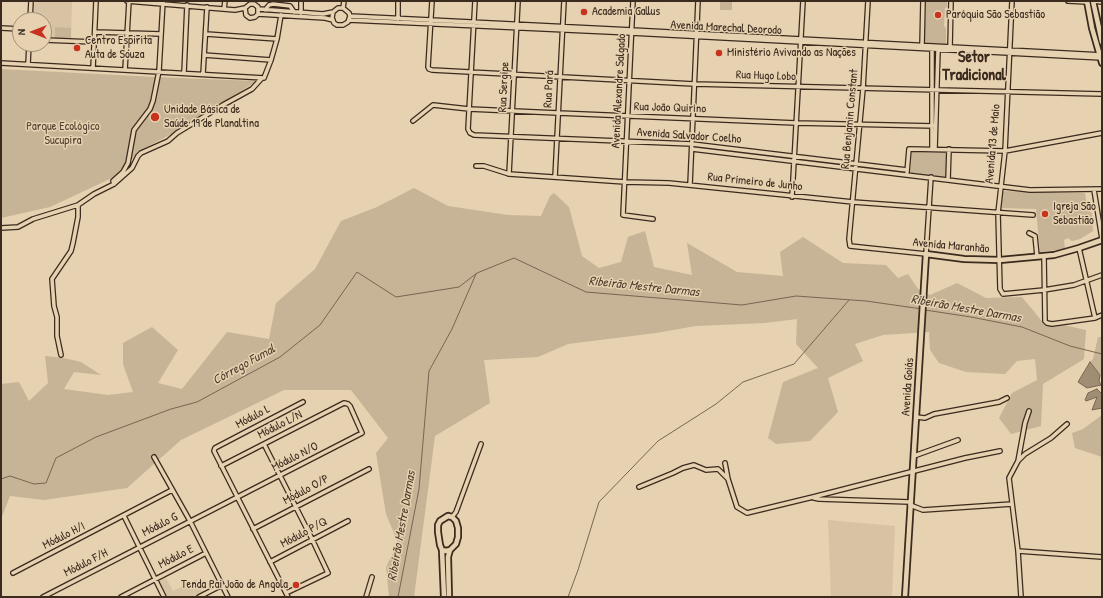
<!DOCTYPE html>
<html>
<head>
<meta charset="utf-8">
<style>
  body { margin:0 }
  #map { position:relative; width:1103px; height:598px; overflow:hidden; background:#e6d1b0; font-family:"Patrick Hand",sans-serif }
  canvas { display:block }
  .frame { position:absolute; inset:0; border:2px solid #3b2a1e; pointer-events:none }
  .north { position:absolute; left:12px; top:12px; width:40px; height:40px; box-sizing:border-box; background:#e6d1b0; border:1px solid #a28e76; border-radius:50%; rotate:270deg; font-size:11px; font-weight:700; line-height:16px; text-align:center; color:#3b2a1e }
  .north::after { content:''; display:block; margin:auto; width:14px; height:18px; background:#c8321e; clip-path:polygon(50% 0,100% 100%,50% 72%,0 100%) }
</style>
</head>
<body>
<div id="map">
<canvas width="1103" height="598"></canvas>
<div class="frame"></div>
<div class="north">N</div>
</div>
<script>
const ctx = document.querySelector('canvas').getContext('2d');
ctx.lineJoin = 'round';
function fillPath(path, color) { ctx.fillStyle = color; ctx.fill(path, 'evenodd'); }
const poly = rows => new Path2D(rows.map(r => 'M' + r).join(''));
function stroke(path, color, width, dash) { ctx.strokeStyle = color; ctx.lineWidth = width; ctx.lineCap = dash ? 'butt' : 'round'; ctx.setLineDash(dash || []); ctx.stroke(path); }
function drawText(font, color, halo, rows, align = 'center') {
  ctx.font = font + ' "Patrick Hand",sans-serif'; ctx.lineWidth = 3; ctx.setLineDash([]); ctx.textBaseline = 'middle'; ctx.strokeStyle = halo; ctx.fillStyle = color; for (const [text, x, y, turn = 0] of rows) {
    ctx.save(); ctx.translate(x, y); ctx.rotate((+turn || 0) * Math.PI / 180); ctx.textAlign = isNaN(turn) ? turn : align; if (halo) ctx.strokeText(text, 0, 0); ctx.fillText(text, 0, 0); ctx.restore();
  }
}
const built = poly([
  [37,1,72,2,71,39,44,38,44,20,33,20,34,4],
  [828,520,895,526,892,597,831,597],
  [166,578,173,591,197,579,204,593,196,597,167,597,159,581]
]);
const green = poly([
  [720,1,732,1,732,10,720,10],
  [925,1,947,1,947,7,945,8,944,26,946,28,946,45,923,44,924,27,925,25,926,7,924,6],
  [55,27,71,28,71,39,55,39],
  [1,69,155,77,257,81,179,130,145,148,112,178,50,207,1,218],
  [912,151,946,152,946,178,910,174],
  [414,188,448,206,508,215,541,216,550,196,554,193,569,207,582,256,599,268,621,262,628,237,645,231,654,267,692,275,687,243,737,272,783,276,780,252,803,237,843,263,886,265,898,278,908,274,918,289,930,295,957,283,986,298,1022,297,1041,320,1086,330,1084,359,1043,384,1041,426,1011,434,999,418,1012,393,1037,380,1035,359,1017,361,1005,374,966,372,939,363,930,350,929,332,883,335,855,344,863,361,828,378,838,412,810,441,776,444,768,438,783,382,818,368,796,344,797,319,765,323,696,326,656,333,568,344,538,357,484,360,490,403,435,436,414,597,389,597,386,567,398,543,386,514,376,453,388,438,351,390,284,390,181,440,127,488,44,500,10,496,1,519,1,384,19,382,29,401,48,383,45,356,64,358,81,362,101,375,74,372,64,389,108,395,133,392,123,364,123,343,152,327,178,350,158,383,182,389,227,332,269,339,276,303,315,269,341,221,377,207],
  [1001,191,1085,193,1087,209,1092,213,1093,231,1080,239,1072,241,1068,238,1064,240,1065,249,1040,252,1036,209,1000,208],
  [1098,337,1102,337,1102,377,1090,362,1093,359],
  [1102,415,1102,457,1075,448,1072,433,1083,429]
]);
const water = poly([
  [1090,362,1100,375,1099,381,1101,385,1087,388,1078,382,1090,362],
  [1097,389,1102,394,1102,408,1092,410,1097,397,1086,401,1085,400,1088,393,1097,389]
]);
const stream = poly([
  [925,310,971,317,1022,327,1070,346,1102,354],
  [1,479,10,476,34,484,46,483,56,458,96,437,171,409,197,402,280,357,320,325,357,272,396,297,459,287,477,273,514,258,586,292,742,305,796,296,866,301,922,309],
  [398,597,419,489,429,371,452,329,476,274],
  [568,597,578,570,599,502,658,441,716,404,743,382,794,364,849,300]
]);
const minor = poly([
  [127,1,235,10,245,8],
  [432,1,428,67,429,69,432,70,694,84,1102,94],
  [475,1,468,129,470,133,474,135,692,144,907,170],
  [633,1,623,215,653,219],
  [868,1,863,89,849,239,850,246,926,254,931,177],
  [1012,1,1005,151,998,213,1000,289,1003,294,1044,290,1074,285,1102,275],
  [1068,1,1087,2],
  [1093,1,1102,2],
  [343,8,344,1],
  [224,9,225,1],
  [259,9,323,14,333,12,338,8,343,8,349,13,350,16,348,22,343,25,337,25,334,23,332,18,333,12],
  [265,10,269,5,273,4,290,6,294,12],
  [301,13,301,1],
  [258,14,258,7,254,4,250,4,245,8,246,15,250,18,255,17,258,14,325,18,333,20],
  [350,16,632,30,1102,55],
  [398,19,398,1],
  [30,20,31,1],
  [349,20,631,33,1102,58],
  [1,28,20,29],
  [95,32,161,34],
  [206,34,277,39],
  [44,40,94,42],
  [922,46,923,1],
  [950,48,951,1],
  [204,55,271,60],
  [1,63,264,78,271,60,277,39,281,15],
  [28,64,29,44],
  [93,68,96,1],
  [125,70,129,1],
  [184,73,187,5],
  [203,74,207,7],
  [413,121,433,105,469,109,558,113,796,123,935,126],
  [692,149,1030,190,1102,189],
  [932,149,932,49],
  [935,149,938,50],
  [476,166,484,166,509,174,625,182,669,183,853,202,1033,215],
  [907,172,909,149,1005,151,1102,133],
  [509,174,518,1],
  [555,177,564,1],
  [948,180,949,149],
  [114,184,113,181,123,172,128,163,134,130,150,109,153,101,159,71,163,1],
  [690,185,698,1],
  [1094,190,1102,239],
  [792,197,803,1],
  [1,228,18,227,33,219,78,205,94,194,114,184,132,168,138,156,141,153,168,141,177,133,223,105,252,89,262,78],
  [1029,233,1035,236,1037,256],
  [1079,248,1095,318],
  [1044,256,1045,321,1047,323,1052,324,1095,318,1102,315],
  [61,355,57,336,57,317,54,306,52,279,71,251,73,243,78,217,78,205],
  [916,417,925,418,934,414,999,402,1007,398],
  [264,444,312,539,328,573,286,593],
  [914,456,958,440],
  [154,457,190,521,228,597],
  [1018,461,1025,423,1029,411],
  [725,463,728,479,737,507,747,513,813,497,965,458,1000,451],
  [639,487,673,473,683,468,694,465,706,470,718,469,728,479],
  [814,498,819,499,910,502],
  [910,505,923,510,1012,504],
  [124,516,164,597],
  [452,517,456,512,481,444],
  [253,529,369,469],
  [1018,551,1102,557],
  [270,562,348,521],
  [13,573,172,490],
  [43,597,362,433,350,406,348,404,344,403,221,466],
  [121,597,206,553],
  [199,597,222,585],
  [288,597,214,451,215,448,303,402],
  [366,597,372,577],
  [1021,597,1018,551,1009,478,1018,461,1025,454,1051,438,1067,424]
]);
const tertiary = poly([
  [1087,1,1092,28,1102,63],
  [1093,1,1102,42],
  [448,516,452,517,456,521,458,528,458,537,456,544,450,550,446,551,442,550,440,545,438,532,438,525,440,521,448,516],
  [442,550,444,597],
  [449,597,448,557,450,550],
  [905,597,926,254,964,259,1000,260,1054,255,1079,248,1102,240]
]);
const markers = [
  [584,12,4,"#c8321e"],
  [938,15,4,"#c8321e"],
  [77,48,4,"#c8321e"],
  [719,53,4,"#c8321e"],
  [155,117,5,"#c8321e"],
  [1045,214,4,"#c8321e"],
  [296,585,4,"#c8321e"]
];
const poiNames = [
  ["Academia Gallus",592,12],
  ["Paróquia São Sebastião",946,15],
  ["Centro Espirita",85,41],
  ["Auta de Souza",85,55],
  ["Ministério Avivando as Nações",727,53],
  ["Unidade Básica de",164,110],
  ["Saúde 19 de Planaltina",164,124],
  ["Igreja São",1053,207],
  ["Sebastião",1053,221],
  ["Tenda Pai João de Angola",288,585,"right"]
];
const streetNames = [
  ["Avenida Marechal Deorodo",726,28,3],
  ["Rua Hugo Lobo",766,76,2],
  ["Rua Sergipe",504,87,-87],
  ["Rua Pará",549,89,-87],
  ["Avenida Alexandre Salgado",619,91,-87],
  ["Rua João Quirino",670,108,2],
  ["Rua Benjamin Constant",850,119,-85],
  ["Avenida Salvador Coelho",689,136,4],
  ["Avenida 13 de Maio",993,144,-85],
  ["Rua Primeiro de Junho",755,182,6],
  ["Avenida Maranhão",951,246,5],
  ["Avenida Goiás",908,387,-86],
  ["Módulo L",253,417,-28],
  ["Módulo L/N",280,425,-27],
  ["Módulo N/O",295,457,-27],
  ["Módulo O/P",306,490,-28],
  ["Módulo G",160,525,-27],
  ["Módulo P/Q",304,533,-28],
  ["Módulo H/I",64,536,-27],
  ["Módulo E",176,557,-27],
  ["Módulo F/H",86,563,-27]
];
const parkNames = [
  ["Parque Ecológico",63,127],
  ["Sucupira",63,141]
];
const waterNames = [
  ["Ribeirão Mestre Darmas",644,287,6],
  ["Ribeirão Mestre Darmas",966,309,10],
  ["Córrego Fumal",244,365,-29],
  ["Ribeirão Mestre Darmas",402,526,-80]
];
const districtNames = [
  ["Setor",974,58],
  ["Tradicional",974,76]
];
fillPath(built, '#d7c2a3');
fillPath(green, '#c7b396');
fillPath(water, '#a18d74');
stroke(water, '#786552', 1);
stroke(stream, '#786552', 1);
stroke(minor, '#3b2a1e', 6);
stroke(tertiary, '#3b2a1e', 8);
stroke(minor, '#e6d1b0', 3.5);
stroke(tertiary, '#e6d1b0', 4.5);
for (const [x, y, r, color] of markers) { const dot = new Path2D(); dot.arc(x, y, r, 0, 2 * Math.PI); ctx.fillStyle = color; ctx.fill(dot); stroke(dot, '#e6d1b0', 1.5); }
drawText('12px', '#3b2a1e', '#e6d1b0', poiNames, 'left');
drawText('12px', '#3b2a1e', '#e6d1b0', streetNames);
drawText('12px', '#503f30', '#e6d1b0', parkNames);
drawText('italic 13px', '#4f3e2f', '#e6d1b0', waterNames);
drawText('bold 16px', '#3b2a1e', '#e6d1b0', districtNames);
</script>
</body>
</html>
